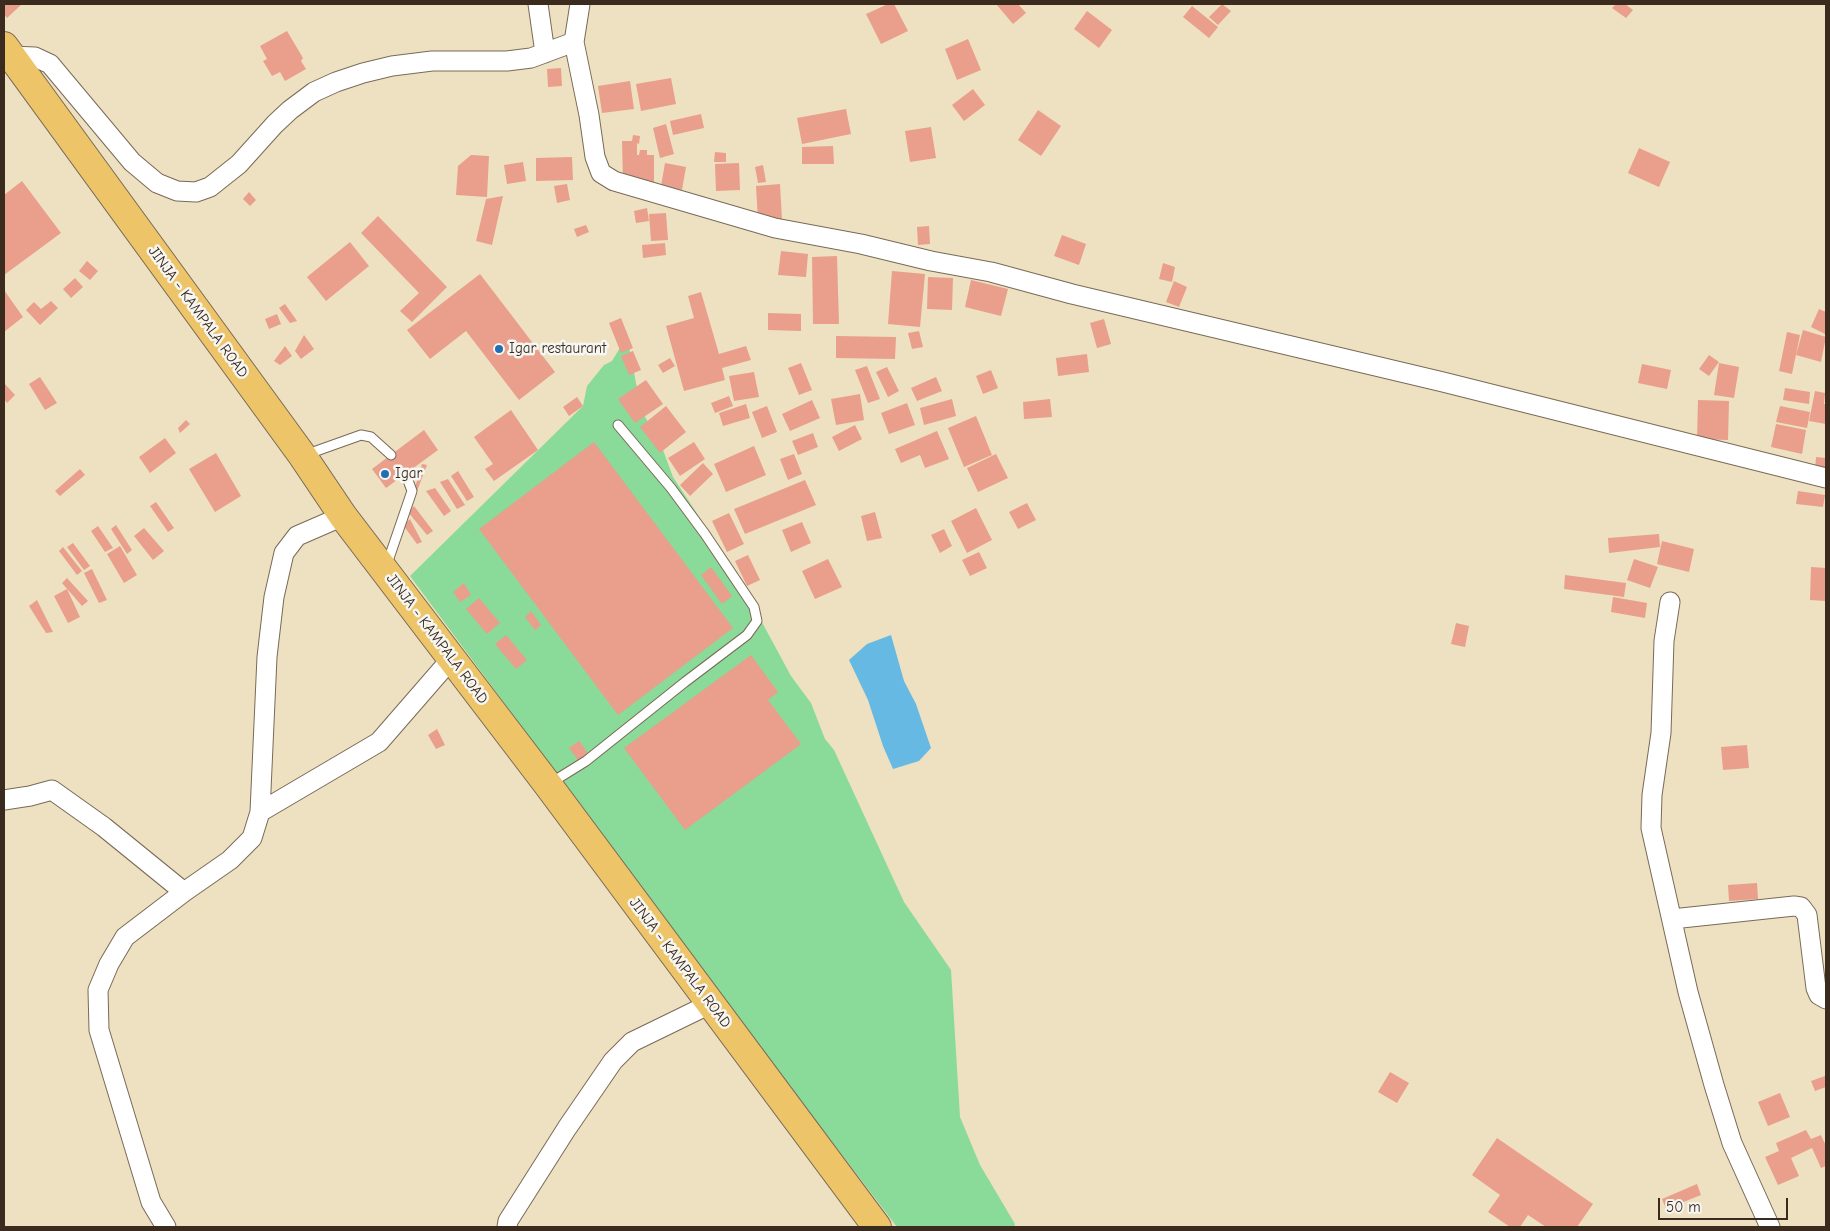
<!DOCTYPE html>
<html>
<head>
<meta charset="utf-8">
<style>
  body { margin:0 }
  #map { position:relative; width:1830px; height:1231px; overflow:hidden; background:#ede1c1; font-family:"Comic Neue",sans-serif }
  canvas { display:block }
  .frame { position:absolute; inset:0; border:5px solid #3b2a1e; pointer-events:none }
  .scale { position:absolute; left:1658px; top:1198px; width:130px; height:22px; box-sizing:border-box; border:2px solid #3b2a1e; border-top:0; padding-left:6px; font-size:15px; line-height:18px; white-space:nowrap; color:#3b2a1e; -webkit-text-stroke:4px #f6f6f2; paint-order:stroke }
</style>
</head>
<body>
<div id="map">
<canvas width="1830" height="1231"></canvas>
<div class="frame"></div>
<div class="scale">50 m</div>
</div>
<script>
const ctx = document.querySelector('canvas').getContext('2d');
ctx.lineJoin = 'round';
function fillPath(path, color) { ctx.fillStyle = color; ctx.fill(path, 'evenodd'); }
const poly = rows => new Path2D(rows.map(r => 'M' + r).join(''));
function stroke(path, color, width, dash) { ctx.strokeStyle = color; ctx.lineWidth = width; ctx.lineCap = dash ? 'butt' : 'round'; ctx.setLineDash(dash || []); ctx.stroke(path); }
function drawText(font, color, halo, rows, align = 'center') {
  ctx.font = font + ' "Comic Neue",sans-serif'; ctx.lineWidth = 5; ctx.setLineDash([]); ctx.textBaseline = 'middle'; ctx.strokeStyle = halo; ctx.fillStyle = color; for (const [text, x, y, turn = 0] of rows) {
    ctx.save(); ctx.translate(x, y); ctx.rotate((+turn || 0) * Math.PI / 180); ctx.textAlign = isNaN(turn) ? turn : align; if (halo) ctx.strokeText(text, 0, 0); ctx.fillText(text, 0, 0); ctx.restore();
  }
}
const green = poly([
  [627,336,641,409,663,450,673,477,715,541,751,602,791,676,811,703,825,739,834,750,904,902,951,970,960,1117,980,1165,1015,1224,1014,1227,897,1227,759,1046,410,576,583,406,587,386,604,365,612,361]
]);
const water = poly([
  [891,635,904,681,916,704,931,748,919,761,893,769,883,746,868,700,849,660,867,644]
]);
const building = poly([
  [4,4,22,4,7,18,4,14],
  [888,4,894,4,908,31,881,44,866,14],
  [996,4,1018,4,1026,13,1013,24],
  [1222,4,1231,11,1218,25,1209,17],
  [1616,4,1625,4,1633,10,1626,18,1612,8],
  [1192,6,1218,27,1209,38,1183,17],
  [1087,11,1112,30,1099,48,1074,29],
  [287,31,303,58,301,61,306,69,285,81,280,72,272,76,263,61,267,59,260,46],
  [968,39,981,70,957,80,945,49],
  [561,68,562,86,548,87,547,69],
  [671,78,676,104,641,111,636,84],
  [630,81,634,109,602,113,598,86],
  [973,89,985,105,964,121,952,105],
  [846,109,851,134,802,144,797,118],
  [1038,110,1061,126,1041,156,1018,140],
  [701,114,704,128,673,135,670,121],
  [666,124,674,154,660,158,653,128],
  [931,127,936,158,910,162,905,131],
  [633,135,640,136,639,144,637,143,637,155,639,155,640,150,647,150,647,155,654,155,654,182,623,183,622,141,632,141],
  [833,146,834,164,802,164,802,147],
  [1639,148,1670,162,1659,187,1628,173],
  [715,152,726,153,726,162,714,162],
  [471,155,489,156,487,197,456,195,458,166],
  [572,157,573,180,536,181,536,158],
  [523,162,526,181,507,184,504,165],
  [665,163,686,167,682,190,661,186],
  [739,163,740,190,716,191,715,164],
  [763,165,766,182,758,183,755,167],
  [22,181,61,233,4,275,4,195],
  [567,184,570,200,557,203,554,186],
  [780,184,782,220,758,221,756,186],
  [249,192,256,200,250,206,243,199],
  [503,196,492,245,476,241,486,199],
  [647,208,649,221,636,223,634,211],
  [666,213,668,240,651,241,649,214],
  [378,216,447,287,412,322,400,311,419,293,361,233],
  [586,225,589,232,577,237,574,229],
  [929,226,930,244,918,245,917,227],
  [1062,235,1086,244,1079,265,1054,256],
  [350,242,369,266,326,301,307,277],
  [665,243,666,255,643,258,642,245],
  [781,251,808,254,806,277,778,275],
  [837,256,839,324,813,324,812,257],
  [87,261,98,271,90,280,79,271],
  [1163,263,1175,267,1172,282,1159,279],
  [892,271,925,274,920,327,888,324],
  [480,274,555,372,519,400,466,331,430,359,407,330],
  [928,277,953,278,952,310,927,309],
  [75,278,83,287,71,298,63,289],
  [971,280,1008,289,1001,316,965,307],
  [1174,281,1187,287,1179,307,1166,302],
  [4,290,23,317,4,332],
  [701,292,719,354,746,346,751,360,722,368,725,380,684,391,666,326,694,318,688,296],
  [51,301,58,308,40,325,26,310,34,302,41,309],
  [285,304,297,321,290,323,279,308],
  [1819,309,1826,312,1825,334,1811,327],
  [768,313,801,314,801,331,768,330],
  [277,314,281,324,269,329,265,319],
  [621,318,633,348,621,353,609,323],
  [1104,319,1111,344,1097,348,1090,323],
  [1803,330,1826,337,1821,362,1796,355],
  [919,331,923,347,912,349,908,333],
  [1787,332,1800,335,1792,374,1779,371],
  [304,335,314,349,301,359,295,351],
  [836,336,896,337,895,359,836,358],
  [285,346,292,356,280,365,274,361],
  [633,351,641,370,629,375,621,356],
  [1087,354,1089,372,1058,376,1056,358],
  [1709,355,1719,362,1709,376,1699,369],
  [670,358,675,366,663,373,658,365],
  [801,363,812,390,799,395,788,368],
  [1719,363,1739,367,1734,398,1714,395],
  [1642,364,1671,370,1667,389,1638,383],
  [867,366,880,399,868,403,855,370],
  [887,367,899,391,888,397,876,372],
  [991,370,998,388,983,394,976,376],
  [754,372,759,397,734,401,729,376],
  [40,377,57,403,45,410,29,384],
  [936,377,942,391,917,401,911,388],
  [646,380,663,404,635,423,618,399],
  [4,383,15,395,7,403,4,399],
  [1785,388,1810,392,1809,404,1783,400],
  [1815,391,1825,393,1824,404,1826,404,1826,424,1809,421],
  [860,394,864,420,836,425,831,399],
  [729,396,733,406,715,413,711,403],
  [577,397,583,406,569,416,563,407],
  [952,399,956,416,924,425,920,408],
  [1050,399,1052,417,1024,419,1023,402],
  [812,400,820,418,790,431,782,414],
  [1698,400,1729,401,1728,440,1697,439],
  [907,403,915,425,889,434,881,413],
  [746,404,750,418,723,426,719,413],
  [666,406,686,432,660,453,640,427],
  [767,406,777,432,762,438,752,412],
  [1780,406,1810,412,1807,428,1776,422],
  [511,410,538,450,494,481,485,469,493,464,474,437],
  [976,416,992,455,964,467,948,428],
  [186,420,190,424,180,433,178,428],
  [1776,424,1806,430,1802,454,1771,447],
  [855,425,862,439,839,451,832,437],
  [424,430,438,450,386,488,372,469],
  [937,431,949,459,925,468,920,455,901,463,895,449],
  [813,433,818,447,798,455,792,441],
  [165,438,176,453,150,473,139,457],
  [594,442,733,628,618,715,479,529],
  [694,442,705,459,680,476,668,458],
  [754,446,766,475,726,492,714,464],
  [216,453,241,496,215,512,189,469],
  [794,454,802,474,788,480,780,459],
  [996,454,1008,478,978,492,967,468],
  [1816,457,1826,458,1826,471,1815,469],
  [703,463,713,474,690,496,680,485],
  [422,464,427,465,417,491,414,491],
  [80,469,85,475,60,496,55,491],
  [458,471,474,497,467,501,451,476],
  [448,479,465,505,457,509,440,482],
  [805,480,816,505,745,534,734,509],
  [435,488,451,511,444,516,426,491],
  [1798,491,1825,495,1823,507,1796,504],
  [156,502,174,528,168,532,150,506],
  [1027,503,1036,520,1018,529,1009,512],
  [414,506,433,531,427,535,408,512],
  [976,508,992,540,967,553,951,521],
  [875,512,882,538,867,541,861,516],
  [729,513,744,544,727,552,712,521],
  [410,519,422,542,417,544,403,525],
  [802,522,811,543,791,552,782,530],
  [116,525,132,550,127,554,111,529],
  [98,526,113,548,105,552,91,531],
  [144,528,164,551,153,560,134,536],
  [944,529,952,546,940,553,931,535],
  [1659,534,1660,547,1609,553,1608,538],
  [1662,541,1694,549,1689,572,1657,564],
  [73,543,90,566,84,570,67,547],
  [120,546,137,575,124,583,107,554],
  [63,547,82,571,77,575,59,551],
  [979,552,987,568,970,576,962,560],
  [748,555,760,580,747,586,735,561],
  [828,559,842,587,815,599,802,571],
  [1634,559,1658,567,1650,588,1627,580],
  [711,567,732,596,722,604,701,575],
  [1811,567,1826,568,1826,601,1810,600],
  [92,569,107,600,99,603,84,573],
  [1565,575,1626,583,1624,597,1564,589],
  [67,578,88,601,82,606,62,583],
  [464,583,471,595,460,602,453,592],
  [67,589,80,617,68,623,54,596],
  [1613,597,1647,603,1645,618,1611,612],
  [479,598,500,623,487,634,466,609],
  [37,600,53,632,46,633,29,606],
  [531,611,541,625,535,630,525,617],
  [1456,623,1469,626,1465,647,1451,644],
  [506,635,527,660,516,669,495,644],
  [751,655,778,692,768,700,801,744,685,830,624,748],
  [437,729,445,745,436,749,428,735],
  [579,741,588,753,578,760,569,748],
  [1747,745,1749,768,1723,770,1721,747],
  [1757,883,1758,899,1729,901,1728,885],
  [1390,1072,1409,1083,1397,1103,1378,1092],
  [1825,1076,1826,1087,1815,1091,1811,1081],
  [1780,1093,1790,1117,1768,1126,1758,1102],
  [1806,1130,1811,1139,1821,1135,1826,1146,1826,1166,1821,1168,1812,1148,1791,1158,1799,1176,1778,1185,1765,1157,1779,1151,1776,1143],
  [1497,1138,1593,1204,1577,1227,1546,1227,1528,1215,1520,1227,1510,1227,1488,1212,1500,1195,1472,1175],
  [1697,1184,1701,1195,1666,1209,1662,1199]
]);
const lane = poly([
  [305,455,361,435,371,437,391,455],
  [387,564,412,491,406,475],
  [549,784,586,761,685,682,747,635,757,621,754,607,705,534,671,488,618,425]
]);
const street = poly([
  [538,4,545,53],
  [574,42,589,115,595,157,601,173,614,181,775,228,861,244,931,261,991,272,1072,294,1443,382,1826,478],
  [11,56,35,57,50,64,132,162,157,183,177,191,196,192,210,187,239,164,275,124,290,110,314,92,336,82,363,73,392,66,432,61,507,61,531,58,574,42,580,4],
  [1670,602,1664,641,1661,733,1652,795,1651,828,1688,992,1714,1085,1732,1143,1770,1227],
  [4,800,30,796,52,790,104,827,184,892],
  [260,812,379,742,452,658],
  [1672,919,1794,906,1801,907,1807,915,1816,988,1819,995,1826,999],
  [166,1227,151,1202,99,1030,98,990,109,964,125,937,184,892,230,860,252,838,260,812,267,657,274,597,284,553,297,536,343,516],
  [507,1227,508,1221,567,1128,613,1061,632,1042,710,1004]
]);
const highway = poly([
  [4,46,302,455,343,516,548,785,877,1227]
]);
const markers = [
  [499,349,5,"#1f6fb2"],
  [385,474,5,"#1f6fb2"]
];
const streetNames = [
  ["JINJA - KAMPALA ROAD",198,312,54],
  ["JINJA - KAMPALA ROAD",437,639,53],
  ["JINJA - KAMPALA ROAD",680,963,53]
];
const poiNames = [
  ["Igar restaurant",509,349],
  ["Igar",395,474]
];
fillPath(green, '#8ada99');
fillPath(water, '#66b9e2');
fillPath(building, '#e99f8b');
stroke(lane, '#796a57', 11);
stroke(street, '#796a57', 21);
stroke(highway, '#796a57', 30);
stroke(lane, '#fff', 9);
stroke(street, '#fff', 19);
stroke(highway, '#eec469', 28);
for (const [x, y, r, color] of markers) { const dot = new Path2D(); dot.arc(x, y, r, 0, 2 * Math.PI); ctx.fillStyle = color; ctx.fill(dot); stroke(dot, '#f6f6f2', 2); }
drawText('15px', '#3b2a1e', '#f6f6f2', streetNames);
drawText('15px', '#3b2a1e', '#f6f6f2', poiNames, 'left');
</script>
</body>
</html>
